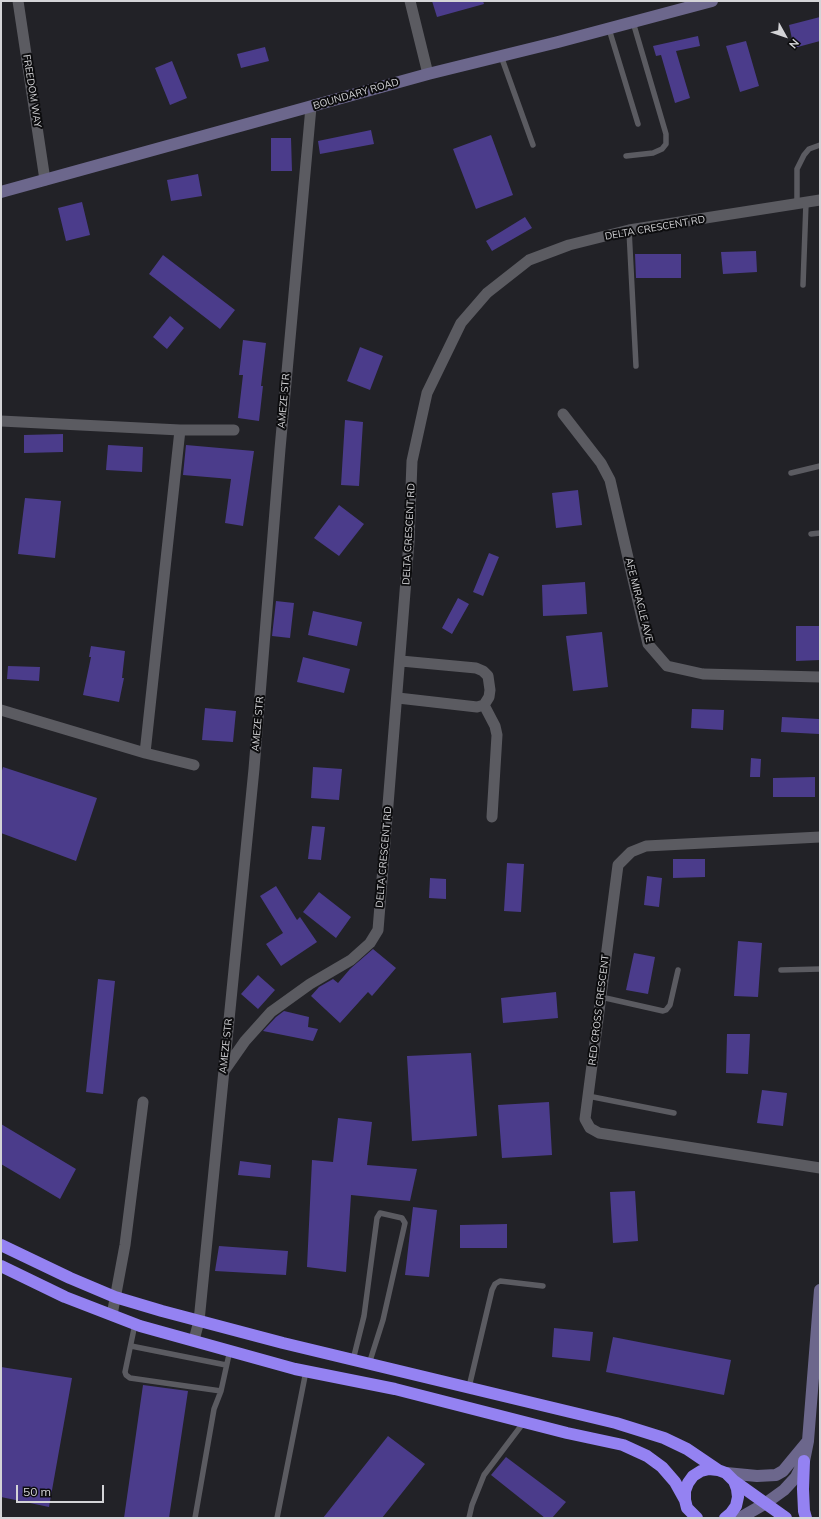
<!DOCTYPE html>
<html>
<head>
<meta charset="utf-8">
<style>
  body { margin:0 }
  #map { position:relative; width:821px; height:1519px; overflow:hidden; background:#222227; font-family:Mulish,sans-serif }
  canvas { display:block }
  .frame { position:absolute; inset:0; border:2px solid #d4d4d7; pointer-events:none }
  .north { position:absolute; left:765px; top:16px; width:40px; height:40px; -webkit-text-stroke:3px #0c0c0e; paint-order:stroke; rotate:130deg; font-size:11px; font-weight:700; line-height:16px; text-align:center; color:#d4d4d7 }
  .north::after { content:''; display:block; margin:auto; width:14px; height:18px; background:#d4d4d7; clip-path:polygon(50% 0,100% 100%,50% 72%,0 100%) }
  .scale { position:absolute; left:16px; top:1485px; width:88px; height:18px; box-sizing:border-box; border:2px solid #d4d4d7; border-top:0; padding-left:5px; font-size:12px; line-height:14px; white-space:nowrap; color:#d4d4d7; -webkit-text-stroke:3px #0c0c0e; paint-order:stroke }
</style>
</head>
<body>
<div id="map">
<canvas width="821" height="1519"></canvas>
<div class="frame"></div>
<div class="north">N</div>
<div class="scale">50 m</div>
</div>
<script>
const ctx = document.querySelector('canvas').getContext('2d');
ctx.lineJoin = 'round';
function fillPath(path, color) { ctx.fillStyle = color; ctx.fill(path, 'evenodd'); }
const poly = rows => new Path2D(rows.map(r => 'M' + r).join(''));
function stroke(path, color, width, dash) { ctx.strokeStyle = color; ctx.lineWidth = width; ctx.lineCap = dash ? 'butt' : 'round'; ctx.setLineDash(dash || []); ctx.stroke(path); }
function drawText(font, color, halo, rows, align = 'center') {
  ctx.font = font + ' Mulish,sans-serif'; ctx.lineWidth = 4; ctx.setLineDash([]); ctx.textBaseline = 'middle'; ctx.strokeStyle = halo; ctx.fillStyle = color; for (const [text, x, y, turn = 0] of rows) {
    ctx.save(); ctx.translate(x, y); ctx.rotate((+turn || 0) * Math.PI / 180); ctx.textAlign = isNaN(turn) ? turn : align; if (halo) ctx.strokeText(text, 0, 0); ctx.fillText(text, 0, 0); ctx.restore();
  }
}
const building = poly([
  [432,1,483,1,484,4,437,17],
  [820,17,820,41,794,48,789,25],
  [698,36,700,46,676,51,690,98,675,103,661,55,656,56,653,46],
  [746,41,759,86,740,92,726,46],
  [265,47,269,61,241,68,237,54],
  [172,61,187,98,170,105,155,68],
  [371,130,374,144,320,154,318,141],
  [491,135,513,195,476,209,453,149],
  [271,138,291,138,292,171,271,171],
  [198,174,202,196,171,201,167,180],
  [82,202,90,235,66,241,58,208],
  [525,217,532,228,492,251,486,241],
  [756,251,757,272,723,274,721,252],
  [635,254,681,254,681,278,636,278],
  [163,255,235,310,220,329,149,274],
  [170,316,184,328,167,349,153,337],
  [243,340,266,343,261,386,263,386,259,421,238,418,243,375,239,375],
  [360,347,383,356,370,390,347,381],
  [345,420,363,422,359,486,341,485],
  [63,434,63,452,24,453,24,435],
  [108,445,143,447,142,472,106,470],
  [186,445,254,451,243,526,225,523,231,479,183,475],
  [578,490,582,525,556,528,552,493],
  [25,498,61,501,55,558,18,554],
  [339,505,364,524,339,556,314,538],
  [489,553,499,557,483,596,473,592],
  [585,582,587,614,543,616,542,585],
  [458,598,469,604,452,634,442,628],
  [276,601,294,603,290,638,272,636],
  [313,611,362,622,357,646,308,635],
  [796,626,820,626,820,660,796,661],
  [602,632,608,687,573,691,566,636],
  [91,646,125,651,122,678,124,678,119,702,83,695,91,657,89,657],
  [303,657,350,669,344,693,297,682],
  [8,666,40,667,39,681,7,679],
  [205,708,236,711,233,742,202,740],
  [692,709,724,710,723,730,691,728],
  [782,717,819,719,819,734,781,732],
  [751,758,761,759,760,777,750,777],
  [3,767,97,798,76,861,1,833,1,774],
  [313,767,342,769,339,800,311,798],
  [815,777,815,797,773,797,773,778],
  [312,826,325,827,321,860,308,859],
  [673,859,705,859,705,877,673,878],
  [507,863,524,864,521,912,504,911],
  [647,876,662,878,659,907,644,905],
  [430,878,446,879,446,899,429,898],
  [276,886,297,920,300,917,317,942,281,966,266,944,283,933,260,896],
  [319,892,351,917,336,938,303,912],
  [738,941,762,943,758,997,734,996],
  [373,949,396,968,372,996,368,992,340,1023,311,996,319,987,333,979,338,983,350,969],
  [634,953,655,957,648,994,626,990],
  [258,975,275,990,258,1009,241,994],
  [98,979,115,981,103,1094,86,1092],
  [556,992,558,1018,503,1023,501,998],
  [284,1011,309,1017,308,1027,318,1029,313,1041,263,1031,276,1017],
  [727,1034,750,1034,748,1074,726,1073],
  [471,1053,477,1136,412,1141,407,1056],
  [762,1090,787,1093,783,1126,757,1123],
  [549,1102,552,1155,502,1158,498,1105],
  [338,1118,372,1122,367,1165,417,1169,410,1201,351,1195,346,1272,307,1267,312,1160,333,1162],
  [1,1124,76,1169,60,1199,1,1164],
  [240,1161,271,1165,270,1178,238,1175],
  [635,1191,638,1241,613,1243,610,1192],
  [413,1207,437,1210,429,1277,405,1275],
  [507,1224,507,1248,460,1248,460,1225],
  [219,1246,288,1251,286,1275,215,1271],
  [554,1328,593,1332,590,1361,552,1357],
  [613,1337,731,1360,724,1395,606,1372],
  [1,1367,72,1378,49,1507,1,1497],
  [143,1385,188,1391,169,1518,124,1518],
  [388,1436,425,1464,382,1518,323,1518],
  [506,1457,566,1502,552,1518,545,1518,491,1475]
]);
const lane = poly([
  [609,29,638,124],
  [501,56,533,145],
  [626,156,653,153,662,149,666,144,666,134,633,22],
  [797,204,797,169,804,155,809,149,820,145],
  [629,230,636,366],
  [803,285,806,203],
  [791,473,820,466],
  [811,534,820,533],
  [781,970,820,969],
  [601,997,663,1011,666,1010,670,1005,678,970],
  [588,1096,674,1113],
  [135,1324,125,1372,126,1375,130,1378,221,1391],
  [131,1346,226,1365],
  [353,1360,364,1316,377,1218,380,1213,402,1218,405,1223,383,1320,369,1364],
  [469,1387,492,1290,495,1284,500,1281,543,1286],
  [195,1518,214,1409,221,1391,230,1350],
  [277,1518,306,1371],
  [469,1518,472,1505,484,1475,524,1422]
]);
const street = poly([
  [18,1,45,180],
  [410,1,428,74],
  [563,414,601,463,610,480,648,644,667,666,703,674,820,677],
  [1,421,180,430,234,430],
  [401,661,476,668,483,671,488,676,490,690,489,697,484,705,495,726,497,735,492,817],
  [398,698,477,707,484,705],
  [1,710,145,753,194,765],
  [145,753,180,430],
  [820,837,646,846,631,852,618,865,585,1119,590,1128,599,1133,820,1168],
  [224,1071,245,1041,271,1012,310,984,351,960,370,943,378,930,409,542,412,461,427,393,461,323,487,293,529,260,569,245,629,230,820,200],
  [112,1315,125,1245,143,1102],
  [194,1340,199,1321,254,769,280,449,311,107]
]);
const secondary = poly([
  [1,192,428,74,558,42,712,1],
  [726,1473,757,1476,776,1475,783,1471,807,1442],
  [740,1518,766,1503,784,1490,796,1477,804,1461,808,1441,820,1290]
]);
const highway = poly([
  [1,1245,70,1278,115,1297,162,1311,283,1343,616,1423,664,1438,687,1449,718,1470],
  [1,1266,65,1297,140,1326,295,1369,395,1389,567,1433,623,1445,647,1456,662,1467,675,1482,685,1500],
  [804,1461,803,1489,804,1511,806,1518],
  [734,1481,786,1518],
  [697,1518,687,1508,685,1500,685,1491,688,1483,693,1476,701,1471,709,1469,718,1470,726,1473,734,1481,737,1489,738,1497,736,1506,731,1513,725,1518]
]);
const streetNames = [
  ["FREEDOM WAY",32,91,81],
  ["BOUNDARY ROAD",356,94,-16],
  ["DELTA CRESCENT RD",655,228,-10],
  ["AMEZE STR",284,401,-85],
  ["DELTA CRESCENT RD",409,534,-87],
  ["AFE MIRACLE AVE",639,600,76],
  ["AMEZE STR",258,724,-85],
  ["DELTA CRESCENT RD",384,857,-85],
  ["RED CROSS CRESCENT",599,1010,-83],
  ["AMEZE STR",226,1046,-84]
];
fillPath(building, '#4b3c8b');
stroke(lane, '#5b5b61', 5.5);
stroke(street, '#5b5b61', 11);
stroke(secondary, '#6c678c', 12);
stroke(highway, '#9482f2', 12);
drawText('10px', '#d4d4d7', '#0c0c0e', streetNames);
</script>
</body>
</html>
